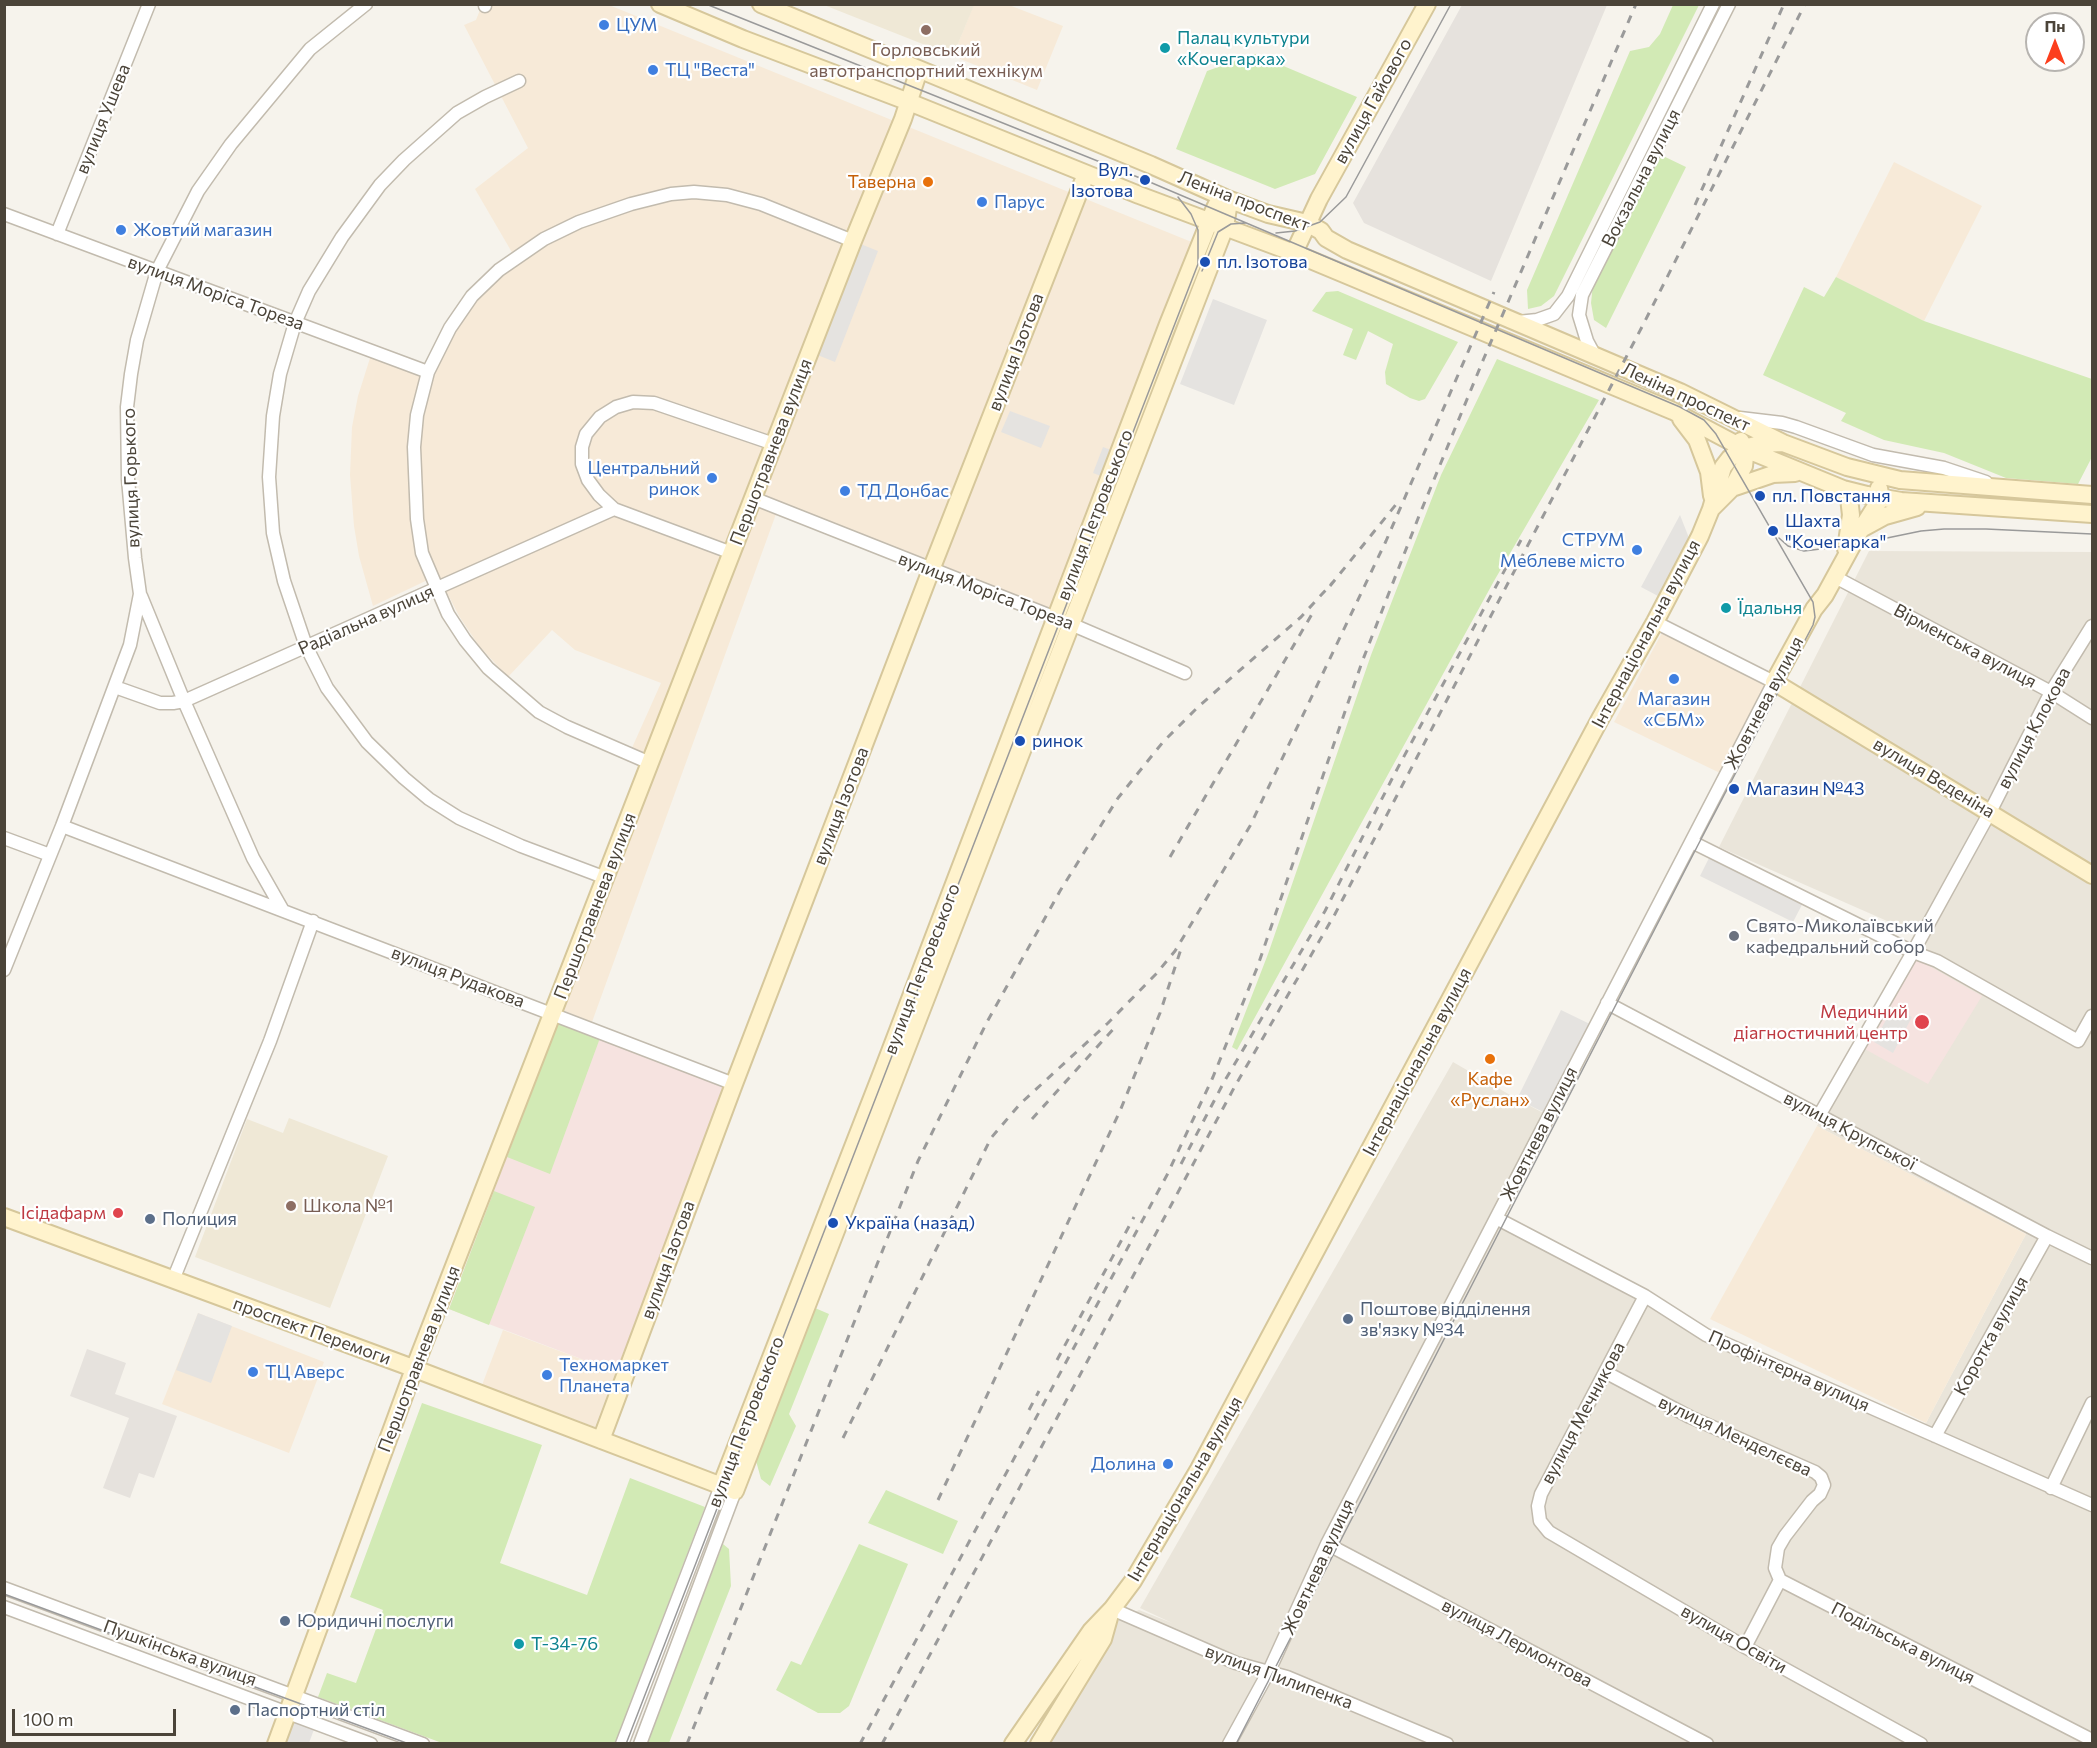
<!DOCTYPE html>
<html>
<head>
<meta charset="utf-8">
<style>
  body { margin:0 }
  #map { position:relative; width:2097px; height:1748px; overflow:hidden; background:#f6f3ec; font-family:Commissioner,sans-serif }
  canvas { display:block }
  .frame { position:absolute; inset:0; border:6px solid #4b4439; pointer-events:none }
  .north { position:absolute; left:2025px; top:12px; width:60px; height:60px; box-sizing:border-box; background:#fff; border:2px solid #b7b4b0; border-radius:50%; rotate:0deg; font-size:16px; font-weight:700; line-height:24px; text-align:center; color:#4b4439 }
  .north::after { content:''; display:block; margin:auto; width:21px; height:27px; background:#fc3f1d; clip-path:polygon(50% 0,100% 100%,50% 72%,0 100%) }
  .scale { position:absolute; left:12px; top:1709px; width:164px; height:27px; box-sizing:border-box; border:3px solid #4b4439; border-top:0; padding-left:8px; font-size:18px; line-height:21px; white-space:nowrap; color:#4b4439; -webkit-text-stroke:4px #fff; paint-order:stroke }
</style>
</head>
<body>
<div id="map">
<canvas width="2097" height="1748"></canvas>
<div class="frame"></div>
<div class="north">Пн</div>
<div class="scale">100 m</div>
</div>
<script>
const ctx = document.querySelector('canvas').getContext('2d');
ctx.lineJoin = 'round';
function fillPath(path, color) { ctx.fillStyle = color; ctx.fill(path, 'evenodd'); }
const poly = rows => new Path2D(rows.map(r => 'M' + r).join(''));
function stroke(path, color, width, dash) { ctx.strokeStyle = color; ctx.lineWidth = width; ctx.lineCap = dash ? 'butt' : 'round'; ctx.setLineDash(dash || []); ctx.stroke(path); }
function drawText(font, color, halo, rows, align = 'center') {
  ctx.font = font + ' Commissioner,sans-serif'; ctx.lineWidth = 4.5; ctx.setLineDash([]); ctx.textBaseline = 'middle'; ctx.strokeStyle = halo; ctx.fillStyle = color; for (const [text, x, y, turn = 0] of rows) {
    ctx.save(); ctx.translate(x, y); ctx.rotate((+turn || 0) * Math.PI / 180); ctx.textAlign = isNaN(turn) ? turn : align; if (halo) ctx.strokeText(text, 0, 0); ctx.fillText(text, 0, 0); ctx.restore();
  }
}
const residential = poly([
  [1869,551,2092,552,2092,1743,1049,1744,1117,1621,1139,1610,1172,1623,1140,1608,1453,1062,1517,1099,1549,1116,1488,1219,1651,1308,1916,1433,1926,1423,2026,1234,1817,1126,1928,939,1719,847]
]);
const commercial = poly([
  [974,4,1009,5,1063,26,1037,90,953,56],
  [482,5,609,5,1194,243,1053,610,780,503,592,1022,562,1010,654,761,631,750,661,683,575,650,552,630,508,677,479,646,459,616,438,575,373,606,359,556,354,526,350,475,352,427,358,396,371,355,432,377,449,339,470,307,492,283,517,261,475,189,528,148,464,25,476,20],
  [1894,162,1982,206,1924,321,1836,277],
  [1663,631,1766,685,1720,773,1614,722],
  [1817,1126,2026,1234,1926,1423,1710,1319],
  [198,1313,324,1362,289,1453,162,1404],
  [503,1330,616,1372,595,1427,482,1385]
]);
const industrial = poly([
  [1462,5,1607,5,1491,281,1364,223,1353,203],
  [87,1349,126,1363,115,1394,177,1416,154,1478,139,1473,130,1498,103,1488,129,1418,70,1396]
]);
const education = poly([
  [824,5,974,4,974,5,953,56],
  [289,1118,388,1156,330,1308,195,1257,247,1119,283,1133]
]);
const medical = poly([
  [1917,959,1982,996,1928,1084,1863,1048],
  [558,1022,725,1086,616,1372,449,1309]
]);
const green = poly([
  [1673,5,1699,5,1554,296,1541,306,1528,309,1527,290,1630,51,1649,47,1660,34],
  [1255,54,1357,97,1315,174,1275,189,1176,149,1207,71],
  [1661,155,1686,167,1606,328,1594,320,1591,303,1593,284],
  [1836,277,1924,321,2092,379,2092,457,2078,484,2006,478,1944,453,1884,440,1841,421,1846,413,1763,375,1804,287,1824,297],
  [1338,291,1458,342,1425,399,1419,401,1410,398,1386,384,1385,372,1393,344,1368,331,1356,360,1343,355,1353,329,1312,311,1326,292],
  [1497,359,1599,400,1494,581,1237,1050,1232,1047,1268,954,1371,655,1441,475],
  [558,1022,600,1038,550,1174,507,1157],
  [494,1191,535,1207,489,1325,449,1309],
  [815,1308,829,1314,789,1414,796,1426,770,1486,761,1479,755,1457],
  [422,1403,542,1445,500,1563,587,1595,630,1478,705,1507,615,1743,442,1743,318,1697,327,1673,356,1683,383,1610,350,1597],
  [886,1490,958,1521,943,1554,868,1523],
  [723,1544,729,1549,731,1586,669,1743,646,1744],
  [859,1544,908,1564,849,1706,840,1713,818,1713,776,1690,791,1661,801,1665]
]);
const parking = poly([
  [853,241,878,251,835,362,810,352],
  [1213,299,1267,320,1234,405,1180,384],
  [1010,411,1050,426,1041,448,1001,432],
  [1103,447,1119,453,1109,479,1093,473],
  [1680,515,1689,538,1658,596,1641,587],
  [1712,852,1805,899,1793,922,1700,876],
  [1893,1007,1912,1017,1893,1053,1874,1042],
  [1561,1010,1594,1026,1549,1115,1517,1099],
  [198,1313,232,1326,211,1383,176,1370],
  [288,1713,316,1724,309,1743,276,1744]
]);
const street = poly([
  [485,6,485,4],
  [519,81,485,97,457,113,404,160,380,185,342,237,309,291,295,323,280,374,273,416,269,477,273,533,284,581,306,646,327,688,367,742,404,778,429,799,459,818,521,846,606,878],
  [4,214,428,372],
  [57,234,149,4],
  [1518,322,1537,320,1554,314,1568,296,1713,4],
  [1594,354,1587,341,1579,315,1582,295,1729,4],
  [1740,418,1782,423,1796,427,1873,455,1944,468,1986,482],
  [753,498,1066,622,1185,673],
  [732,553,614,509,599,495,588,480,582,464,582,447,586,434,600,417,616,407,633,402,654,403,774,444],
  [1835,577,2051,692,2092,718],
  [141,596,184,701,253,858,282,909],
  [115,687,160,703,173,703,184,701,614,509],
  [650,763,567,727,539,712,488,668,465,640,448,614,422,553,417,519,414,447,417,415,428,372,450,328,472,296,499,270,544,239,579,222,631,204,671,194,694,192,727,195,761,204,853,241],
  [62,826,734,1084],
  [4,838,50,855],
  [1692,842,1913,952,1937,961,2078,1041,2092,1016],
  [4,970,62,826,130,645,140,594,135,558,128,479,127,407,131,374,137,340,157,271,198,191,231,144,310,49,366,4],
  [1607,1003,2047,1236,2092,1258],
  [1820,1114,1913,952,1990,812,2051,692,2092,626],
  [1496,1218,1645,1296,1706,1335,2092,1505],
  [173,1280,270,1041,313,921],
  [1645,1296,1541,1494,1538,1506,1540,1521,1549,1532,1745,1647,1921,1744],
  [1605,1372,1690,1417,1815,1472,1821,1477,1824,1485,1820,1494,1812,1501,1785,1536,1778,1548,1775,1568,1780,1580],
  [1935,1436,2047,1236],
  [2051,1488,2092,1403],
  [1327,1544,1707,1744],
  [4,1588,423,1744],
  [4,1607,371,1744],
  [1112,1609,1236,1663,1287,1677,1447,1744],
  [1745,1647,1780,1580,2092,1740],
  [622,1744,721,1486],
  [640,1744,735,1491],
  [1229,1744,1269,1671,1327,1544,1774,682,1655,622]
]);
const secondary = poly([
  [660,4,743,39,909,102,1139,195,1294,253,1673,411,1743,448,1843,489,1867,495,1901,501,2092,514],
  [761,4,1151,165,1225,198,1268,214,1307,223,1321,231,1326,238,1347,250,1680,392,1783,443,1847,467,1900,480,2092,495],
  [1294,253,1319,199,1427,4],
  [1681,419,1697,440,1709,472,1712,496],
  [1732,488,1744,466,1745,457,1741,441],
  [1879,488,1881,498,1860,531,1825,595,1814,609,1774,682,2092,875],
  [1843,489,1849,498,1851,515,1846,549],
  [1712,508,1732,488,1773,474,1795,473],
  [1863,528,1885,516,1917,507],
  [4,1217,402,1364,735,1491,1225,227,1228,208,1225,198],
  [601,1440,734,1084,931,570,1086,174],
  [721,1486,883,1070,1168,324,1214,210,1217,204,1225,198],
  [276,1744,414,1369,853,241,903,119,919,70],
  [1013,1744,1091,1631,1112,1609,1133,1581,1199,1469,1600,719,1655,622,1700,536,1711,509,1723,467,1730,458,1743,448,1760,444,1783,443],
  [1039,1744,1103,1639,1110,1614]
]);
const tram = poly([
  [706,4,1145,180,1680,407,1704,420,1716,434,1813,602,1815,617,1813,625,1698,845,1236,1744],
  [1276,233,1295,231,1320,222,1346,197,1451,4],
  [1202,271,1218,232,1231,224,1246,223],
  [1779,538,1788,546,1804,551,1853,545,1921,531,1944,529,1986,529,2092,534],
  [4,1594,409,1744],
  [626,1744,1198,264,1198,230,1191,214,1178,197]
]);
const rail = poly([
  [1695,205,1784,4],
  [1330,586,1398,502],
  [1170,857,1312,614],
  [1032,1119,1116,1026],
  [1181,1164,1224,1082,1325,911,1395,773,1521,540],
  [1057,1360,1134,1217],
  [1029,1410,1039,1391],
  [843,1438,991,1138,1020,1104,1108,1023,1156,974,1175,951,1250,826,1386,541,1494,292],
  [938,1500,1120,1111,1160,1013,1181,949],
  [687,1744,918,1161,987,1022,1060,891,1118,798,1163,742,1199,706,1301,617,1334,581],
  [860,1744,1167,1175,1213,1077,1257,968,1362,662,1419,516,1484,358,1636,4],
  [882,1744,1235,1086,1335,914,1644,323,1805,4]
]);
const markers = [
  [604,25,6,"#3f7fe0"],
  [926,30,6,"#8d6e63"],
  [1165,48,6,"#0f9aa8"],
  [653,70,6,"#3f7fe0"],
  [1145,180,6,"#1a4fb4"],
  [928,182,6,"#e8710a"],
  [982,202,6,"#3f7fe0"],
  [121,230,6,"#3f7fe0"],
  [1205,262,6,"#1a4fb4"],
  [712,478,6,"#3f7fe0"],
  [845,491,6,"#3f7fe0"],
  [1760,496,6,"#1a4fb4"],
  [1773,531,6,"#1a4fb4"],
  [1637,550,6,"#3f7fe0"],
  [1726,608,6,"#0f9aa8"],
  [1674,679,6,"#3f7fe0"],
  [1020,741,6,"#1a4fb4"],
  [1734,789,6,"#1a4fb4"],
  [1734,936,6,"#6b7280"],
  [1922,1022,8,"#e0444e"],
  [1490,1059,6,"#e8710a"],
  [291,1206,6,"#8d6e63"],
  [118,1213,6,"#e0444e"],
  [150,1219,6,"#5c6f8a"],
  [833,1223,6,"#1a4fb4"],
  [1348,1319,6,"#5c6f8a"],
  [253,1372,6,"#3f7fe0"],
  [547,1375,6,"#3f7fe0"],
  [1168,1464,6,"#3f7fe0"],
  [285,1621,6,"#5c6f8a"],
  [519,1644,6,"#0f9aa8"],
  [235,1710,6,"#5c6f8a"]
];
const shopNames = [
  ["ЦУМ",616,25],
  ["ТЦ \"Веста\"",665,70],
  ["Парус",994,202],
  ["Жовтий магазин",133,230],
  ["Центральний",700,468,"right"],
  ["ринок",700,489,"right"],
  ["ТД Донбас",857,491],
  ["СТРУМ",1625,540,"right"],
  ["Меблеве місто",1625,561,"right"],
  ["Магазин",1674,699,"center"],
  ["«СБМ»",1674,720,"center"],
  ["Техномаркет",559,1365],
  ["Планета",559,1386],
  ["ТЦ Аверс",265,1372],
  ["Долина",1156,1464,"right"]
];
const cultureNames = [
  ["Палац культури",1177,38],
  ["«Кочегарка»",1177,59],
  ["Їдальня",1738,608],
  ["Т-34-76",531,1644]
];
const educationNames = [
  ["Горловський",926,50],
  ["автотранспортний технікум",926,71],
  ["Школа №1",303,1206,"left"]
];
const streetNames = [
  ["вулиця Гайового",1373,101,-61],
  ["вулиця Ушева",103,119,-68],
  ["Вокзальна вулиця",1641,178,-63],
  ["Леніна проспект",1244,201,21],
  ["вулиця Моріса Тореза",216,293,20],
  ["вулиця Ізотова",1016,352,-69],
  ["Леніна проспект",1686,397,25],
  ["Першотравнева вулиця",771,452,-69],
  ["вулиця Горького",131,478,-92],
  ["вулиця Петровського",1095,515,-69],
  ["вулиця Моріса Тореза",986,591,21],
  ["Радіальна вулиця",366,620,-24],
  ["Інтернаціональна вулиця",1646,634,-62],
  ["Вірменська вулиця",1965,646,28],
  ["Жовтнева вулиця",1764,703,-62],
  ["вулиця Клокова",2034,728,-62],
  ["вулиця Веденіна",1934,778,31],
  ["вулиця Ізотова",841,806,-69],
  ["Першотравнева вулиця",595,906,-69],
  ["вулиця Петровського",922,969,-69],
  ["вулиця Рудакова",458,977,21],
  ["Інтернаціональна вулиця",1417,1062,-62],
  ["вулиця Крупської",1850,1131,28],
  ["Жовтнева вулиця",1539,1134,-63],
  ["вулиця Ізотова",668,1260,-70],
  ["проспект Перемоги",312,1331,20],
  ["Коротка вулиця",1991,1336,-61],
  ["Першотравнева вулиця",419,1359,-69],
  ["Профінтерна вулиця",1789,1371,24],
  ["вулиця Мечникова",1583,1413,-62],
  ["вулиця Петровського",746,1422,-69],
  ["вулиця Менделєєва",1735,1436,25],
  ["Інтернаціональна вулиця",1185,1489,-60],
  ["Жовтнева вулиця",1318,1567,-65],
  ["вулиця Освіти",1734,1639,30],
  ["вулиця Лермонтова",1517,1643,28],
  ["Подільська вулиця",1903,1643,27],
  ["Пушкінська вулиця",180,1653,20],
  ["вулиця Пилипенка",1279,1677,20]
];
const transitNames = [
  ["Вул.",1133,170,"right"],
  ["Ізотова",1133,191,"right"],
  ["пл. Ізотова",1217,262],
  ["пл. Повстання",1772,496],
  ["Шахта",1785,521],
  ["\"Кочегарка\"",1785,542],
  ["ринок",1032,741],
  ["Магазин №43",1746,789],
  ["Україна (назад)",845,1223]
];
const foodNames = [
  ["Таверна",916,182],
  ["Кафе",1490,1079,"center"],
  ["«Руслан»",1490,1100,"center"]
];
const worshipNames = [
  ["Свято-Миколаївський",1746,926],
  ["кафедральний собор",1746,947]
];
const healthNames = [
  ["Медичний",1908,1012],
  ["діагностичний центр",1908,1033],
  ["Ісідафарм",106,1213]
];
const serviceNames = [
  ["Полиция",162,1219],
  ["Поштове відділення",1360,1309],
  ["зв'язку №34",1360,1330],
  ["Юридичні послуги",297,1621],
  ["Паспортний стіл",247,1710]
];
fillPath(residential, '#eae5da');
fillPath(commercial, '#f7ead8');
fillPath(industrial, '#e6e2dd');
fillPath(education, '#efe8d6');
fillPath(medical, '#f6e3e0');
fillPath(green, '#d2eab5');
fillPath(parking, '#e5e3e0');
stroke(street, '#c2bbae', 15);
stroke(secondary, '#d6c79b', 20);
stroke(street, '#fff', 12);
stroke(secondary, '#fff3cd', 16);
stroke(tram, '#9a9a9a', 1.5);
stroke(rail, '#9a9a9a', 3, [8, 8]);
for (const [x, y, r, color] of markers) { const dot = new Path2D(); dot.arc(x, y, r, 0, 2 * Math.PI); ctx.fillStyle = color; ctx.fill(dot); stroke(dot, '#fff', 2); }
drawText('18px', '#366cbe', '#fff', shopNames, 'left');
drawText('18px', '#0d838f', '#fff', cultureNames, 'left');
drawText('18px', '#785e54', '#fff', educationNames);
drawText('18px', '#4b4439', '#fff', streetNames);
drawText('18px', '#164399', '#fff', transitNames, 'left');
drawText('18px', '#c56008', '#fff', foodNames, 'right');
drawText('18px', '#5b616d', '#fff', worshipNames, 'left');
drawText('18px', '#be3a42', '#fff', healthNames, 'right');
drawText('18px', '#4e5e75', '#fff', serviceNames, 'left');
</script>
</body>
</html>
